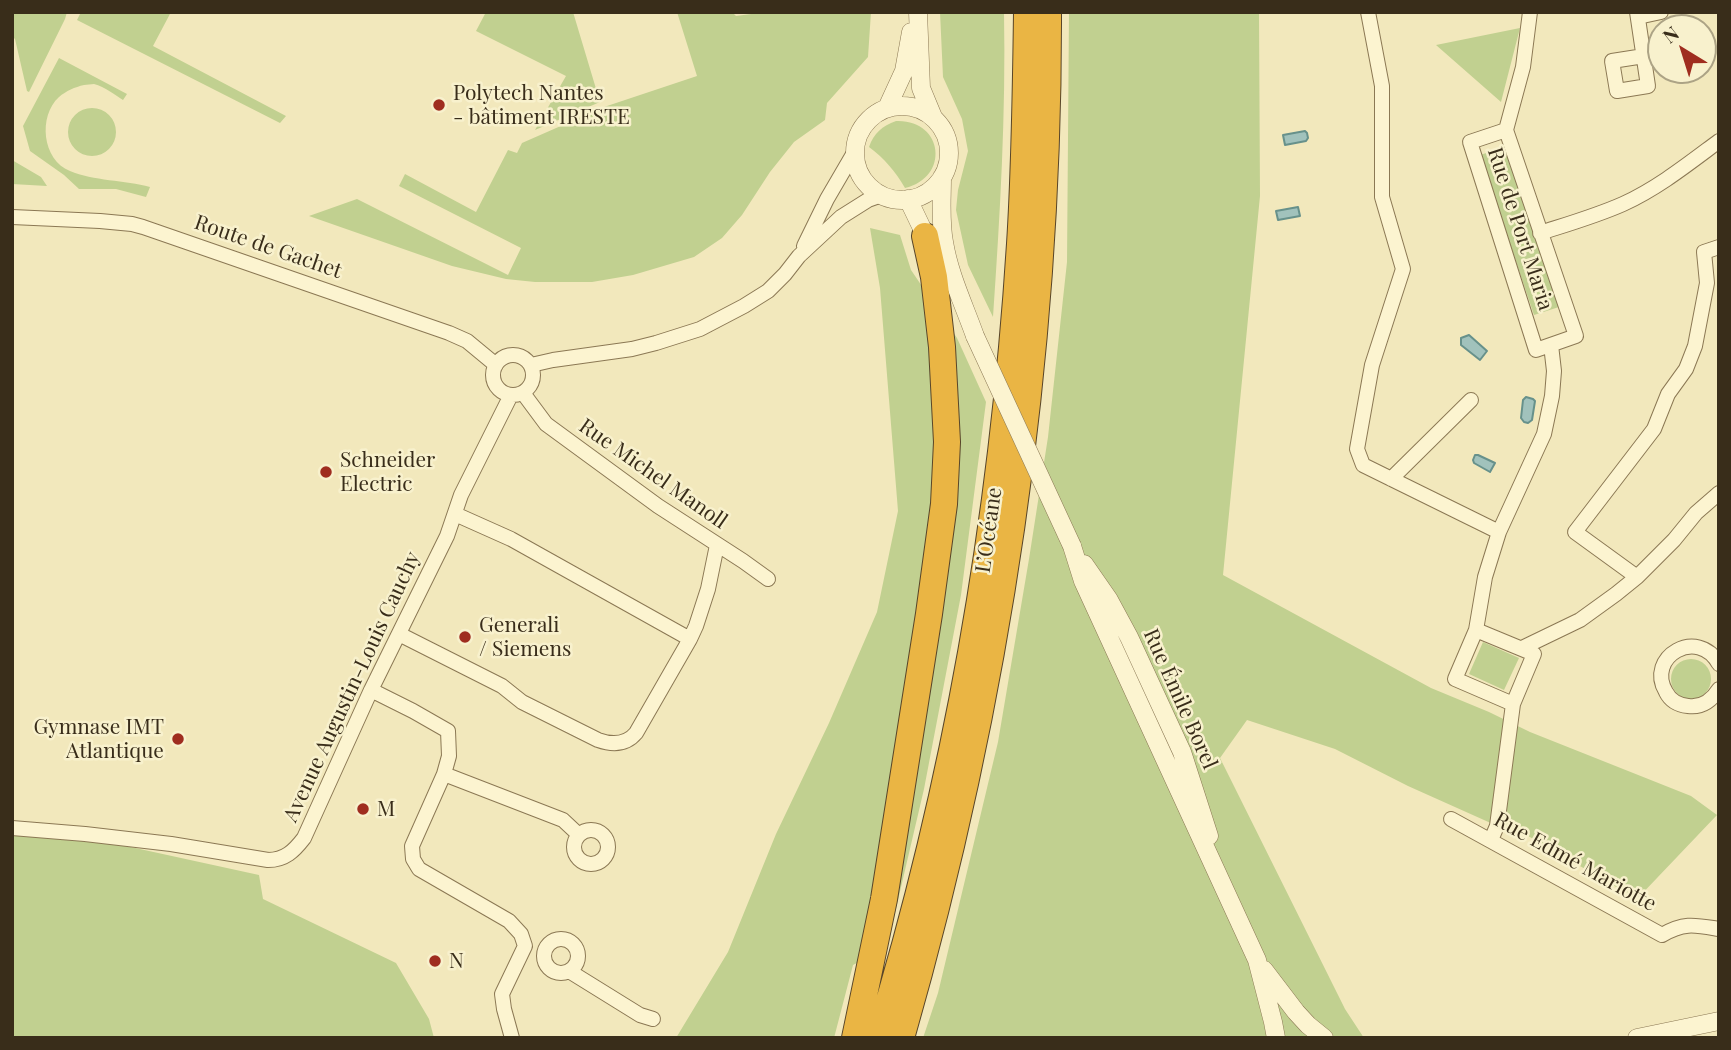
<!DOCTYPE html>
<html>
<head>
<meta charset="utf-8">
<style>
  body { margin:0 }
  #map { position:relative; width:1731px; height:1050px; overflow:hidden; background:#f2e8bc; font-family:"Playfair Display",serif }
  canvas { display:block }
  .frame { position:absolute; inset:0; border:14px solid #392d1a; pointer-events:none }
  .north { position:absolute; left:1647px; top:14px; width:70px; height:70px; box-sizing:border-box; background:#f8f1cd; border:2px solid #aca385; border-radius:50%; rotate:322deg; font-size:19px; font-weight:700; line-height:28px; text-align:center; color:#392d1a }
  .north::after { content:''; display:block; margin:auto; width:24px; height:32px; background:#9f2d1f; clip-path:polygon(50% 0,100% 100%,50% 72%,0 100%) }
</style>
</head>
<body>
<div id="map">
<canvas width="1731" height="1050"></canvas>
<div class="frame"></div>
<div class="north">N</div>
</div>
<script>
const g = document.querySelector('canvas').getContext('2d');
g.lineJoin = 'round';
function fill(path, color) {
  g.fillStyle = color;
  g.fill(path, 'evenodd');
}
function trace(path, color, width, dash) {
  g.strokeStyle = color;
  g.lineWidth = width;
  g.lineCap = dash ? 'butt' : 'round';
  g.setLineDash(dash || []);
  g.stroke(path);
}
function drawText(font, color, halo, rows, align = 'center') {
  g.font = font + ' "Playfair Display",serif';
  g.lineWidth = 5;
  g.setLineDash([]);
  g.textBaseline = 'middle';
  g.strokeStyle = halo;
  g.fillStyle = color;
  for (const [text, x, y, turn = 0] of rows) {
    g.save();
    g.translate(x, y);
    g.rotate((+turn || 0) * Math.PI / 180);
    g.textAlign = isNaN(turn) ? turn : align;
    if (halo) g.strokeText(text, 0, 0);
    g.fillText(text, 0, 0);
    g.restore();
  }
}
fill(new Path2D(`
  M 12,12 L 67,12 L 65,19 L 29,92 L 27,91 L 15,39 L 12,36 Z
  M 81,12 L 171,12 L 153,46 L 286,116 L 280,123 L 77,20 Z
  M 486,12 L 573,12 L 600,102 L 535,130 L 566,76 L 476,31 Z
  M 677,12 L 732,12 L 736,16 L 766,12 L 871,12 L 868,57 L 827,103 L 825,120 L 794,142 L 770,172 L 742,215 L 722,238 L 694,257 L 633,275 L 592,282 L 535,282 L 506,279 L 452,266 L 309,216 L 357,199 L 508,275 L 521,248 L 399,186 L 405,174 L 476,212 L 508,150 L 517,153 L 522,143 L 604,107 L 697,76 Z
  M 940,12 L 1004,12 C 1006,114 1000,216 993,317 L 968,265 L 956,210 L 958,190 L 968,151 L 962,119 L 943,77 Z
  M 1069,12 L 1259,12 L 1260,196 L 1223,575 L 1431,688 L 1489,712 L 1530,732 L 1691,796 L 1717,815 L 1637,899 L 1516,829 L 1513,833 L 1408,786 L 1335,749 L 1247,720 L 1220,758 L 1345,1009 L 1364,1038 L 923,1038 L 938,993 L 998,742 L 1029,559 L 1048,437 L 1067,262 Z
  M 1520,28 L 1501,102 L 1436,45 Z
  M 59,58 L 127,94 L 123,100 C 115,95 105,87 94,84 C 91,84 87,85 84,85 C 75,87 66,91 59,97 C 38,116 42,160 70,171 C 93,181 125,180 150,187 L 146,197 L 116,189 L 79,189 L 64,175 L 30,151 L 23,126 Z
  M68 132a24 24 0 1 1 48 0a24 24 0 1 1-48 0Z
  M 896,121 C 943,119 951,177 905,188 C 895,171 885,159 869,147 C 874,133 882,126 896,121 Z
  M 1505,147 L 1559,307 L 1534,315 L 1480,155 Z
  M 12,160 L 41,177 L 47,186 L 12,184 Z
  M 870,228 L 900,235 L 911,270 L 957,338 L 986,402 L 961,595 L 924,789 L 887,947 L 853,965 L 834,1038 L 676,1038 L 728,952 L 776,834 L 829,723 L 877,612 L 898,511 L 880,288 Z
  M 1483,642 L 1519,658 L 1504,690 L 1469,674 Z
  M1671 679a20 20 0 1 1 40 0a20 20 0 1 1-40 0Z
  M 12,833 L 126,846 L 259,875 L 263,899 L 396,963 L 429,1019 L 434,1038 L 12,1038 Z`), '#c1d090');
const water = new Path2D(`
  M 1305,131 L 1307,133 L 1308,138 L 1306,141 L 1285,145 L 1283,135 Z
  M 1298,207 L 1300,216 L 1278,220 L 1276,211 Z
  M 1469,335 L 1487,351 L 1480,360 L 1461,345 L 1461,338 Z
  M 1526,397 L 1533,399 L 1535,401 L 1532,420 L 1528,423 L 1524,422 L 1521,418 L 1523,400 Z
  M 1475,455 L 1478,455 L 1495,463 L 1490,472 L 1474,463 L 1473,460 Z`);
fill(water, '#a1c2bc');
trace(water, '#67918b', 2);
const minor = new Path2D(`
  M 1368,12 L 1382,86 L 1382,197 L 1403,269 L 1372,365 L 1357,449 L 1363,465 L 1499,532
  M 1637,12 L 1648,86 L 1617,91 L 1612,61 L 1644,56
  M 1638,17 L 1661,12
  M 1506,130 L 1576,336 L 1536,350 L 1470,142 Z
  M 1506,130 L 1523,67 L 1530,12
  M 12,217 L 100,221 L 132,224 L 143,227 L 449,333 L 467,341 L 496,365
  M 1540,233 C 1568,224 1596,216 1623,204 C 1658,188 1688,164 1719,141
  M 804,246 L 827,199 L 855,151
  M493 375a20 20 0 1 1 40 0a20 20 0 1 1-40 0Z
  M 531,365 L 553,360 L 632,349 L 656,343 L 700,329 L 744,306 L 768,291 L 785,274 L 799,256 L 841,217 L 868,200 L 882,195
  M 523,393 L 546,424 L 658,506 L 743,561 L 768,579
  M 1391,479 L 1471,400
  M 455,514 L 511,539 L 690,639
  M 1637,577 L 1575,532 L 1654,429 L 1668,394 L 1686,369 L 1695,346 L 1707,283 L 1704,252 L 1719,247
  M 1476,630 L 1534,654 L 1513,704 L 1455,679 L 1476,630 L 1485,577 L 1499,532 L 1544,434 L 1552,396 L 1554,371 L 1551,345
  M 399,634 L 502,686 L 522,702 L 598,740 C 612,745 626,745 636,733 L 690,639 L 696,626 L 708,589 L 717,545
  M 1522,648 L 1580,620 L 1616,594 L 1637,577 L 1674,540 L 1696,513 L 1719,493
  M 1719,664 C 1698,626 1645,657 1666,692 C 1670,700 1678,705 1688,706 C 1702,708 1712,700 1719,689
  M 371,690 L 413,711 L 448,731 L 449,756 L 444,774 L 412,846 L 413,859 L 419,869 L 509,921 L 521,934 L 525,946 L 502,994 L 504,1009 L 512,1038
  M 444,774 L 563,820 L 579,835
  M 1451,819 L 1662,935 C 1684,922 1695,925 1719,929
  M 12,828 L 85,834 L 171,844 L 268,860 C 285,860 294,851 304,838 L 371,690 L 447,536 L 461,495 L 511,395
  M574 847a17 17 0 1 1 34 0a17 17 0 1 1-34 0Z
  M 1491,840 L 1497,826 L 1513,704
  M544 956a17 17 0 1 1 34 0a17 17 0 1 1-34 0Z
  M 569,971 L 640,1015 L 653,1019`);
const tertiary = new Path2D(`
  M 918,12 L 921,88 L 933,117
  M855 153a47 47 0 1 1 94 0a47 47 0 1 1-94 0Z
  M 887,108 L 904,71 L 911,32
  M 942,177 C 942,199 940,221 944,242 C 949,274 964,305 975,336
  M 908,199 L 930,245
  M 1072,546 L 1083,581 L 1257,960 L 1273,1022 L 1276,1038
  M 1084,564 L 1109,600 L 1129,637 L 1182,752 L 1209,836
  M 1264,970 L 1296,1012 L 1308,1025 L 1324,1038
  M 1637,1038 L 1719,1021`);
const motorway = new Path2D(`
  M 855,1038 L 884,899 L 929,614 L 944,504 L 947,442 L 942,347 L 934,277 L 925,236
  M 878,1038 C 957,781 1003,512 1020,244 C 1025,167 1026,90 1027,12
  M 901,1038 C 997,703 1049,361 1048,12`);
trace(minor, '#8b7854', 16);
trace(tertiary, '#8b7854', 19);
trace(motorway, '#584529', 28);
trace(minor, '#fcf4d0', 14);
trace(tertiary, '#fcf4d0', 18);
trace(motorway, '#eab544', 26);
const tertiaryBridge = new Path2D(`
  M 975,336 L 1072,546`);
trace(tertiaryBridge, '#8b7854', 19, []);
trace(tertiaryBridge, '#fcf4d0', 18);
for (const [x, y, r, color] of [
  [439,105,7,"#9f2d1f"],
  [326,472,7,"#9f2d1f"],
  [465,637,7,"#9f2d1f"],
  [178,739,7,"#9f2d1f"],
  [363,809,7,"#9f2d1f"],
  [435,961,7,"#9f2d1f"]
]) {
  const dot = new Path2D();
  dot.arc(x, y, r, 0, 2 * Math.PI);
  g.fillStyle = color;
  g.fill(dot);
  trace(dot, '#f8f1cd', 2.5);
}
drawText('21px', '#392d1a', '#f8f1cd', [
  ["Polytech Nantes",453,93],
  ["- bâtiment IRESTE",453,117],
  ["Schneider",340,460],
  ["Electric",340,484],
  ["Generali",479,625],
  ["/ Siemens",479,649],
  ["Gymnase IMT",164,727,"right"],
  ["Atlantique",164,751,"right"],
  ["M",377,809],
  ["N",449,961]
], 'left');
drawText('21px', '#392d1a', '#f8f1cd', [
  ["Rue de Port Maria",1520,229,72],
  ["Route de Gachet",268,247,19],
  ["Rue Michel Manoll",653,474,35],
  ["L’Océane",989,530,-82],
  ["Avenue Augustin-Louis Cauchy",352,687,-65],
  ["Rue Émile Borel",1180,699,66],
  ["Rue Edmé Mariotte",1575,862,29]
]);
</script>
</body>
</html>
